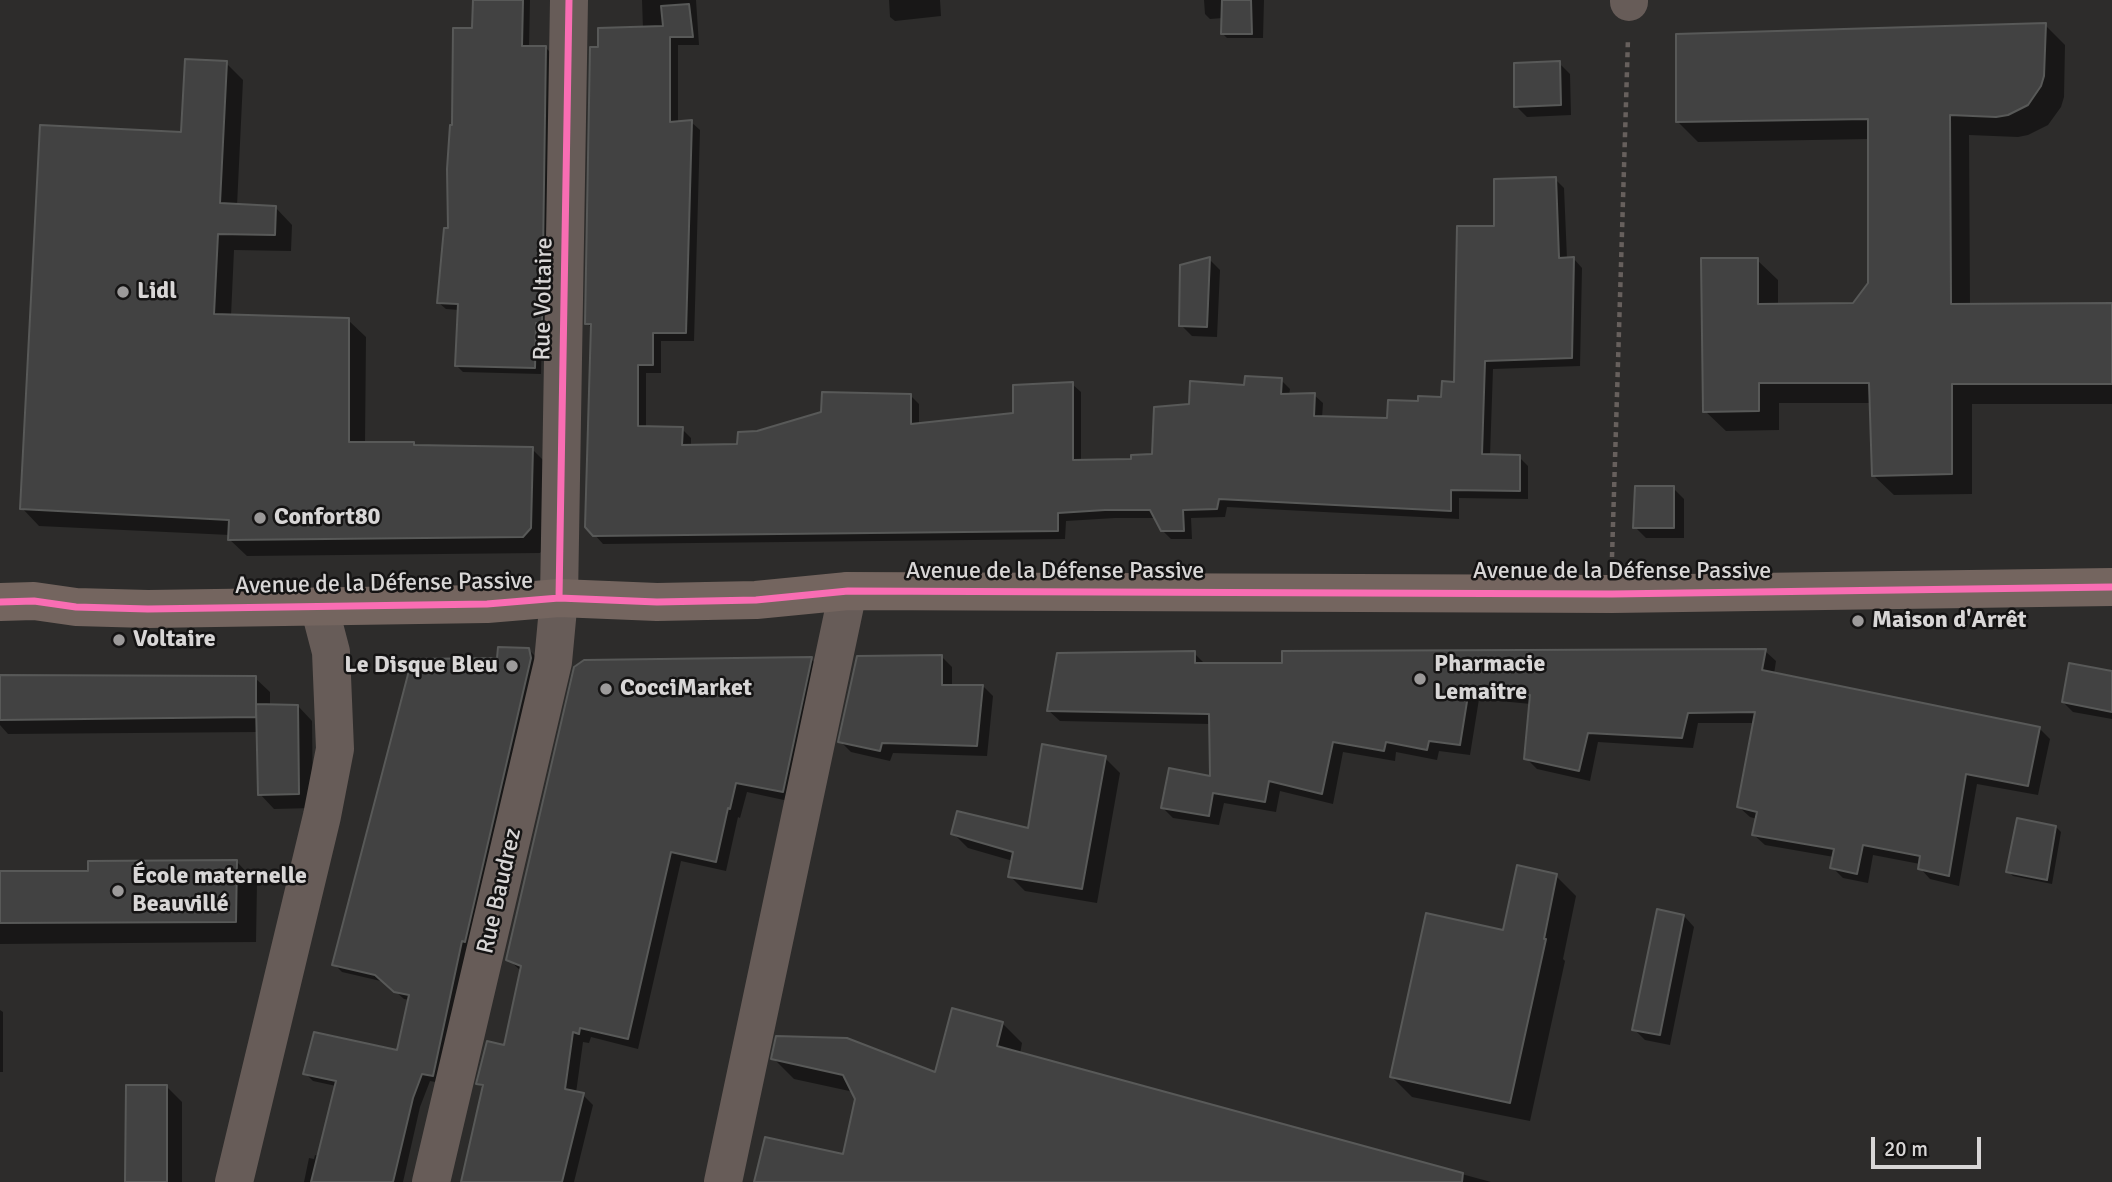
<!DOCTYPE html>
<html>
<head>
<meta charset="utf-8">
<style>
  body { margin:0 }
  #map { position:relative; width:2112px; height:1182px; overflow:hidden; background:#2d2c2b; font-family:Signika,sans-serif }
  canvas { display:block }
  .scale { position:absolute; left:1871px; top:1137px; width:110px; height:32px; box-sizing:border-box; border:4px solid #d8d6d6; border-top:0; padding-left:9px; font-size:21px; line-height:24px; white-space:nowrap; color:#d8d6d6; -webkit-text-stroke:5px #151414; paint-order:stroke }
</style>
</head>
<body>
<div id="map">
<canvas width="2112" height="1182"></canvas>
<div class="scale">20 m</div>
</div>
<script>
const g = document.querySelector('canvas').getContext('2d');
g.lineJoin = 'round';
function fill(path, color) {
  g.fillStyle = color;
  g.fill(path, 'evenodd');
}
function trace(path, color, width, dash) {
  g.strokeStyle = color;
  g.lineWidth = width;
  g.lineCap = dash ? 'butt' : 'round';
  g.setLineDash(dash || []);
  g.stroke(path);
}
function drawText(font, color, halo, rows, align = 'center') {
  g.font = font + ' Signika,sans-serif';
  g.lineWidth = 5;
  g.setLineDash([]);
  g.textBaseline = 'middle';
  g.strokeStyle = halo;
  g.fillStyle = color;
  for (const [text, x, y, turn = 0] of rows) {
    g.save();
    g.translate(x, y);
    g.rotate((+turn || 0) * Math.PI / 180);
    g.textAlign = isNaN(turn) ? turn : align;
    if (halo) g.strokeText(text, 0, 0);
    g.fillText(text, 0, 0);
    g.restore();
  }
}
fill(new Path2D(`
  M 474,0 L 530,0 L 529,47 L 546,48 L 552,54 L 548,329 L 542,329 L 541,374 L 463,372 L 457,366 L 459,310 L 446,309 L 439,303 L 450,230 L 454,127 L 473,29 Z
  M 642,0 L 696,0 L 699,45 L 678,45 L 678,123 L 691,122 L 700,130 L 694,341 L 661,341 L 661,373 L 646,373 L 646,428 L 682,429 L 691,438 L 691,446 L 739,446 L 758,433 L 910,395 L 919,404 L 919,425 L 1015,415 L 1072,384 L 1081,392 L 1081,462 L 1133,461 L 1154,456 L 1190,406 L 1246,387 L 1281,380 L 1290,389 L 1289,396 L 1314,395 L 1323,403 L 1322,418 L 1389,419 L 1420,403 L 1443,399 L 1456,384 L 1496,228 L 1555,179 L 1564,188 L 1567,259 L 1574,259 L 1582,268 L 1580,366 L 1493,369 L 1490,456 L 1519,457 L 1528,466 L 1528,499 L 1459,498 L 1459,519 L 1227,507 L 1225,517 L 1191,518 L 1192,539 L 1171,539 L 1162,530 L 1156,518 L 1115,518 L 1066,521 L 1065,539 L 603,544 L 594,534 L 592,328 L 587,323 L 599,48 L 643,29 Z
  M 889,0 L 940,0 L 941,16 L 895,21 L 890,17 Z
  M 1204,0 L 1264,0 L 1263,38 L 1227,38 L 1222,33 L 1223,18 L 1210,19 L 1205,14 Z
  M 2045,25 L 2065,45 L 2064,97 L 2061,107 L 2048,125 L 2028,135 L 2018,137 L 1969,135 L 1970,306 L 2112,305 L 2112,404 L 1972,404 L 1972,494 L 1894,495 L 1873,475 L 1872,403 L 1779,403 L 1779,430 L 1726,431 L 1705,411 L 1757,260 L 1778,280 L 1778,305 L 1854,305 L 1870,284 L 1869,139 L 1698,142 L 1678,122 Z
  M 226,63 L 243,80 L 237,206 L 275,207 L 292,225 L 291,251 L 234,250 L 231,316 L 348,320 L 366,337 L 365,444 L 413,444 L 416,447 L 532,449 L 549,466 L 547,545 L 540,553 L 247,556 L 229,539 L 230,535 L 39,526 L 22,508 L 183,134 Z
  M 1559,63 L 1570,74 L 1571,115 L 1527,117 L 1516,106 Z
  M 1209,259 L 1220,270 L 1217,337 L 1192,336 L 1181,325 Z
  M 1673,488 L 1684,499 L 1684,538 L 1646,538 L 1635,527 Z
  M 529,650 L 537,658 L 441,1083 L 430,1081 L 420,1107 L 403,1182 L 304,1182 L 309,1158 L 314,1159 L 315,1155 L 319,1156 L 336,1086 L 313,1081 L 305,1073 L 398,1052 L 410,1000 L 404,999 L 385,982 L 342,972 L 334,964 L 498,660 Z
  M 1765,651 L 1776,661 L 1774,674 L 2039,728 L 2050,739 L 2038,795 L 1977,784 L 1959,886 L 1930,879 L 1920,868 L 1920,864 L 1873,855 L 1868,883 L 1843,878 L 1832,867 L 1834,857 L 1765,845 L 1754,835 L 1757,819 L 1750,817 L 1739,807 L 1754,723 L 1698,723 L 1693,748 L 1598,742 L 1590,781 L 1537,769 L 1526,758 L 1531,704 L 1479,699 L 1470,755 L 1439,751 L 1437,760 L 1396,752 L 1395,761 L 1343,752 L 1333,804 L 1280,791 L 1276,812 L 1224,803 L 1219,825 L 1173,818 L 1162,807 L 1212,778 L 1211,724 L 1060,721 L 1049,711 L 1194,653 L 1206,665 L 1284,665 Z
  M 941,656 L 952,667 L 952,686 L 983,686 L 993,696 L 987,756 L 893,753 L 890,761 L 851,752 L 840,741 Z
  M 811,659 L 821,669 L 793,802 L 747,792 L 740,818 L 738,817 L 726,871 L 681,861 L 638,1049 L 591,1037 L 589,1043 L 583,1042 L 576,1093 L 583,1095 L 593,1105 L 574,1182 L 463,1182 L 484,1089 L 478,1083 L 505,1047 L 521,971 L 508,959 Z
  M 2112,673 L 2112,719 L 2073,712 L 2063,702 Z
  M 0,677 L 255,678 L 270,692 L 270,706 L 298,706 L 312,721 L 313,808 L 274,809 L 260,794 L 259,732 L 8,734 L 0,725 Z
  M 1105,758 L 1120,773 L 1097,903 L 1025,891 L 1010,876 L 1013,861 L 968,848 L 953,833 L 1030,830 Z
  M 2056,827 L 2061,832 L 2052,884 L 2013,876 L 2008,871 Z
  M 237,862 L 257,883 L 256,942 L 0,944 L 0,873 L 90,873 Z
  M 1556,876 L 1576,896 L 1563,959 L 1565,961 L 1530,1121 L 1412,1097 L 1392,1077 L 1504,932 Z
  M 1684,916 L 1694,927 L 1670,1045 L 1645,1040 L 1634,1029 Z
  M 0,1010 L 3,1012 L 3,1072 L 0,1072 Z
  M 1002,1023 L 1022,1043 L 1020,1054 L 1491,1182 L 756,1182 L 844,1156 L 857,1098 L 854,1092 L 794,1079 L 773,1058 L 936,1074 Z
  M 166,1086 L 182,1102 L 182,1182 L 127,1182 Z`), '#0007');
const building = new Path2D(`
  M 473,0 L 523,0 L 522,46 L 546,46 L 542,323 L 536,323 L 535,368 L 455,366 L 458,304 L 437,303 L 444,228 L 448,228 L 447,169 L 450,125 L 452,125 L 453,28 L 472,28 Z
  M 1222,0 L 1251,0 L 1252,34 L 1221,34 Z
  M 689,4 L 693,37 L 670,37 L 670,122 L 692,120 L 686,333 L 653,333 L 653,365 L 638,365 L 638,426 L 683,427 L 682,445 L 737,444 L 738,432 L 757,431 L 821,412 L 822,392 L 911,394 L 911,424 L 1013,413 L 1013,385 L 1073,382 L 1073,460 L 1131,459 L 1131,455 L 1152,454 L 1154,407 L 1189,404 L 1190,381 L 1244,385 L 1245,376 L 1282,378 L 1281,394 L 1315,393 L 1314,416 L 1387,418 L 1388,400 L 1418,401 L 1418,396 L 1441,397 L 1442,381 L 1454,382 L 1457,226 L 1494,226 L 1494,179 L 1556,177 L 1559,258 L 1574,257 L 1572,358 L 1485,361 L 1482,454 L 1520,455 L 1520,491 L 1451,490 L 1451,511 L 1219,499 L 1217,509 L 1183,510 L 1184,531 L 1161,531 L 1150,510 L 1105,510 L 1058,513 L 1058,531 L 593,536 L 585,527 L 591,324 L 585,324 L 590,47 L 598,47 L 598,28 L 663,26 L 661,6 Z
  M 2046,23 L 2044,76 L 2041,86 L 2028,105 L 2008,115 L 1996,117 L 1950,115 L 1951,304 L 2112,303 L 2112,384 L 1952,384 L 1952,474 L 1872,476 L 1869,383 L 1759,383 L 1759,411 L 1703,412 L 1701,258 L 1758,258 L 1758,304 L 1853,303 L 1868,283 L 1868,119 L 1676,122 L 1676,34 Z
  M 185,59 L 227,61 L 220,203 L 276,206 L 275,235 L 218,234 L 214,314 L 349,318 L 349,442 L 414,442 L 414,445 L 533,447 L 531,528 L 523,537 L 228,540 L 229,520 L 20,509 L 40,125 L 181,132 Z
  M 1560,61 L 1561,105 L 1514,107 L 1514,63 Z
  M 1210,257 L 1207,327 L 1179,326 L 1180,265 Z
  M 1635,486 L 1674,486 L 1674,528 L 1633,528 Z
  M 498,647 L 529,648 L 531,658 L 465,942 L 462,941 L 433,1076 L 422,1074 L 413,1098 L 393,1182 L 311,1182 L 336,1081 L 303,1074 L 314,1032 L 397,1050 L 409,995 L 394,992 L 375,975 L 332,965 L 412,659 L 497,658 Z
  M 1766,649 L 1762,670 L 2040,727 L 2028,786 L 1966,774 L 1949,876 L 1918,869 L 1920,856 L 1863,845 L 1857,874 L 1830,868 L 1834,849 L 1752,835 L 1757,812 L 1737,807 L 1755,712 L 1688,713 L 1682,738 L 1588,733 L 1579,771 L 1524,759 L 1530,695 L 1469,689 L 1460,745 L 1429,741 L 1427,750 L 1386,742 L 1384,751 L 1333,742 L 1322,794 L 1269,781 L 1265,802 L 1213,793 L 1209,816 L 1161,808 L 1169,768 L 1210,776 L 1209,714 L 1047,711 L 1057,653 L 1195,651 L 1195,663 L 1282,663 L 1282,651 Z
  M 942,655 L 942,685 L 983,685 L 977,746 L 882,743 L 880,751 L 838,742 L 857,656 Z
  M 812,657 L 783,792 L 736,783 L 730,809 L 728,808 L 716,862 L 671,852 L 628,1039 L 580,1028 L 579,1034 L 573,1032 L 565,1089 L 584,1093 L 562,1182 L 461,1182 L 483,1085 L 476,1084 L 487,1041 L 504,1045 L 521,966 L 506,960 L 574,667 L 584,660 Z
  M 2069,663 L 2112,671 L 2112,712 L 2062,702 Z
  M 0,675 L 256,676 L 256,717 L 0,720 Z
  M 256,704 L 298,705 L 299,794 L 258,795 Z
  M 1042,744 L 1106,756 L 1082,889 L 1008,877 L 1013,852 L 951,834 L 957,811 L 1028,828 Z
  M 2017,818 L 2056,826 L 2047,880 L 2006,872 Z
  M 237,860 L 236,922 L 0,923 L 0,871 L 88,871 L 88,861 Z
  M 1517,865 L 1557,874 L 1544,939 L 1546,939 L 1510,1103 L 1390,1077 L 1426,913 L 1503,930 Z
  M 1657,909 L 1684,915 L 1660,1035 L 1632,1030 Z
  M 952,1008 L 1003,1022 L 997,1046 L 1463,1173 L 1462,1182 L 754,1182 L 765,1137 L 843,1154 L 855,1099 L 843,1075 L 771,1059 L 776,1036 L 847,1038 L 935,1072 Z
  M 126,1085 L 167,1085 L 167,1182 L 125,1182 Z`);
fill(building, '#424242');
trace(building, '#585958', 2);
trace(new Path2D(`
  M 1612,557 L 1628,38`), '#67605d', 4.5, [5, 5]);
trace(new Path2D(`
  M 1629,2 L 1629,0
  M 234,1182 L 322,816 L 335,749 L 331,652 L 319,606
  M 431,1182 L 553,662 L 559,598 L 569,0
  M 723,1182 L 848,591`), '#675c58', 38);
trace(new Path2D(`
  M 0,602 L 34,601 L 76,607 L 148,609 L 487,604 L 559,598 L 657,602 L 756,600 L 848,591 L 1612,594 L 2112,587`), '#74655f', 38);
trace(new Path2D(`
  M 559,598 L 569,0
  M 0,602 L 34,601 L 76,607 L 148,609 L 487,604 L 559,598 L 657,602 L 756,600 L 848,591 L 1612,594 L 2112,587`), '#f96db3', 7);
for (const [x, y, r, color] of [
  [123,292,7,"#9c9a9a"],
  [260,518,7,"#9c9a9a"],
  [1858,621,7,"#9c9a9a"],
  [119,640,7,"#9c9a9a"],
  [512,666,7,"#9c9a9a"],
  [1420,679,7,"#9c9a9a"],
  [606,689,7,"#9c9a9a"],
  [118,891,7,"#9c9a9a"]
]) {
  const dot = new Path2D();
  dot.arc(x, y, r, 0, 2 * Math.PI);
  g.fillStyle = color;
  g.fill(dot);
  trace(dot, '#151414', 2.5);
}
drawText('bold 24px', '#d8d6d6', '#151414', [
  ["Lidl",137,292],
  ["Confort80",274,518],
  ["Maison d'Arrêt",1872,621],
  ["Voltaire",133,640],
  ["Pharmacie",1434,665],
  ["Lemaitre",1434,693],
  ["Le Disque Bleu",498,666,"right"],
  ["CocciMarket",620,689],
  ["École maternelle",132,877],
  ["Beauvillé",132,905]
], 'left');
drawText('24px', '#d8d6d6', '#151414', [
  ["Rue Voltaire",544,299,-89],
  ["Avenue de la Défense Passive",1055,572],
  ["Avenue de la Défense Passive",1622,572],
  ["Avenue de la Défense Passive",384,584,-1],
  ["Rue Baudrez",500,891,-77]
]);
</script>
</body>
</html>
